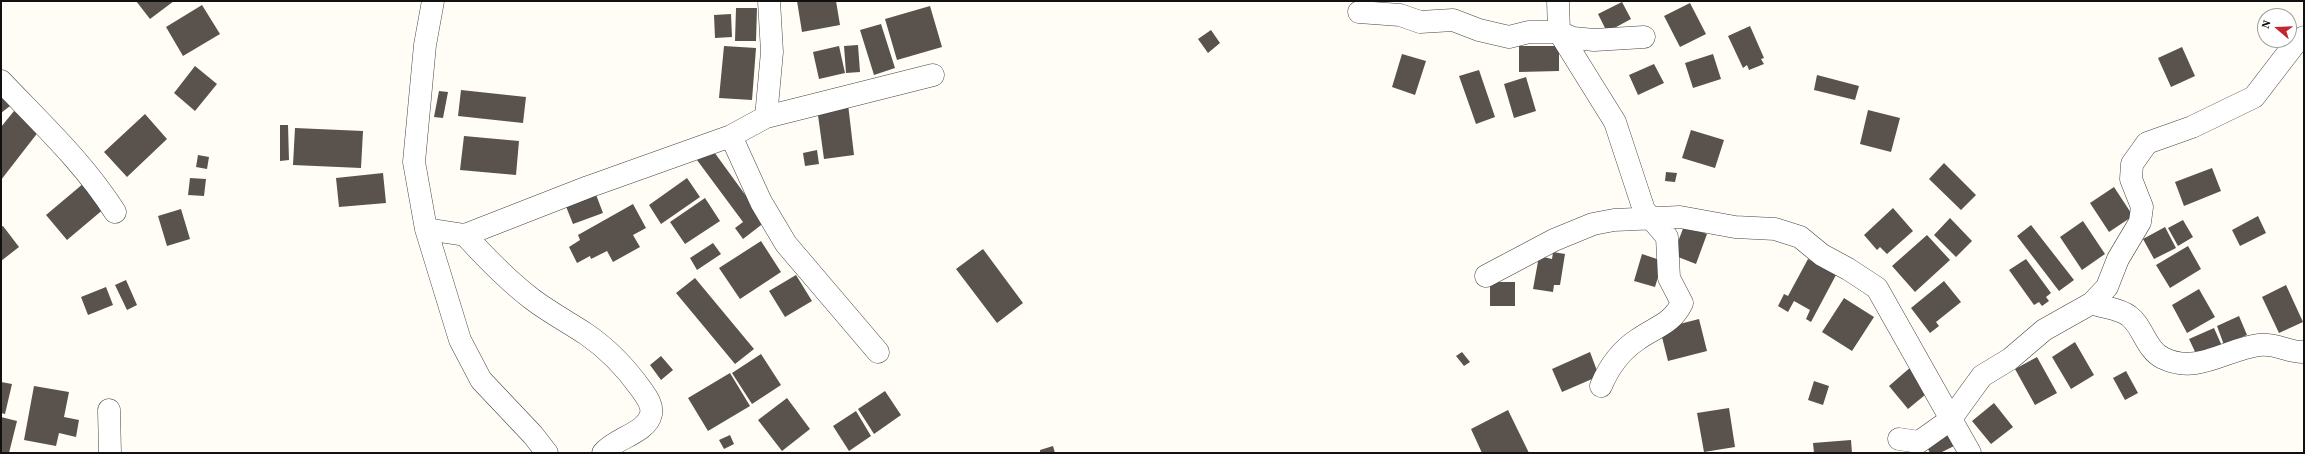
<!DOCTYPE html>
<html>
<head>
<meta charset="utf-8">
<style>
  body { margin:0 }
  #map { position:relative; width:2305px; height:454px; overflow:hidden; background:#fffdf5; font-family:"Source Serif 4",serif }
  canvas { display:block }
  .frame { position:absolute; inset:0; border:2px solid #111; pointer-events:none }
  .north { position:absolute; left:2257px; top:8px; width:40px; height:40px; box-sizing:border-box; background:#fff; border:1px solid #a0a0a0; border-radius:50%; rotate:289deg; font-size:11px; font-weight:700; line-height:16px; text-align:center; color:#111 }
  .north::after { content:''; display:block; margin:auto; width:14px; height:18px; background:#c4262e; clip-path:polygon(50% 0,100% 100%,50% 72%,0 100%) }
</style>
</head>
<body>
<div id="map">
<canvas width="2305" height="454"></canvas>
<div class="frame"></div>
<div class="north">N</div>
</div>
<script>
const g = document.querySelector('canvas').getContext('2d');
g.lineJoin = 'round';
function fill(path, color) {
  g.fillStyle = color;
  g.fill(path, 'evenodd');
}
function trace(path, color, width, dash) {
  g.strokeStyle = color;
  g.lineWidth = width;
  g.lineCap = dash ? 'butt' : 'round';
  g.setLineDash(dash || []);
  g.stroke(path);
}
fill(new Path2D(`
  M 136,1 L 174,1 L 150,19 Z
  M 797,1 L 836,1 L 840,25 L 802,32 Z
  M 1622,2 L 1631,19 L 1607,32 L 1598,14 Z
  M 1690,3 L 1706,34 L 1680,47 L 1664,16 Z
  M 202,5 L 220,34 L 183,56 L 166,27 Z
  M 930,6 L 942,47 L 897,60 L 885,19 Z
  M 736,8 L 757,8 L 756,41 L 735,41 Z
  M 731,14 L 732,37 L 715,38 L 714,15 Z
  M 881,24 L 895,68 L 874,75 L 860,30 Z
  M 1750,26 L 1764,58 L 1761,59 L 1764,64 L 1749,70 L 1747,65 L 1743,68 L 1728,36 Z
  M 1211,30 L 1220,43 L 1208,53 L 1198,39 Z
  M 858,45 L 860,72 L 846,73 L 844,46 Z
  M 724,46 L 756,48 L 752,100 L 719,98 Z
  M 839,46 L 845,73 L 819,79 L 813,52 Z
  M 1519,46 L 1559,46 L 1559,71 L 1519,72 Z
  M 2182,47 L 2195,76 L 2171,87 L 2158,58 Z
  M 1402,54 L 1426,61 L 1415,95 L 1392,87 Z
  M 1713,54 L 1721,79 L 1693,88 L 1685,63 Z
  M 1654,64 L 1664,83 L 1638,95 L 1629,75 Z
  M 195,66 L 217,84 L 195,111 L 174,93 Z
  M 1479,70 L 1495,117 L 1476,124 L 1459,76 Z
  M 1817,75 L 1859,86 L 1855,100 L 1814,90 Z
  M 1526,77 L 1536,111 L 1514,118 L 1504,84 Z
  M 461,90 L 526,97 L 523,123 L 458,116 Z
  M 439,91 L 448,92 L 443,118 L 434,117 Z
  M 1,96 L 10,106 L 1,113 Z
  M 848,104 L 854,155 L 824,159 L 817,108 Z
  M 1868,110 L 1900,118 L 1891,152 L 1860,144 Z
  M 14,111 L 39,131 L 1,180 L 1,127 Z
  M 145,114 L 167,139 L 127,177 L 104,152 Z
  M 280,125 L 288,125 L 289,160 L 280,161 Z
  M 295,128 L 363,131 L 361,168 L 293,165 Z
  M 1691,130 L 1724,140 L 1715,168 L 1682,158 Z
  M 464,136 L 519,141 L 516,175 L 460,170 Z
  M 709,145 L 765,222 L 743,239 L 735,228 L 743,222 L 694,156 Z
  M 817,150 L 819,164 L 805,166 L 803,153 Z
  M 198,155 L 209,157 L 207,169 L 196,167 Z
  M 1944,163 L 1976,195 L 1961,210 L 1929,179 Z
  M 2212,168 L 2221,191 L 2184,206 L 2175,182 Z
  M 1666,172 L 1677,173 L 1675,182 L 1665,181 Z
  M 383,173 L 386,203 L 339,207 L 336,178 Z
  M 190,178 L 206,179 L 204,196 L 188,195 Z
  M 687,178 L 700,197 L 661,224 L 649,205 Z
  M 84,183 L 105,208 L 67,240 L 46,215 Z
  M 2114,187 L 2133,216 L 2109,232 L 2090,203 Z
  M 595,192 L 603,213 L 573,224 L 565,204 Z
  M 705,198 L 720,221 L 685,244 L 670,222 Z
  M 633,204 L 646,228 L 633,235 L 640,247 L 613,262 L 607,251 L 591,259 L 590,256 L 577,263 L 569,247 L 580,240 L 578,235 Z
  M 1893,208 L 1913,231 L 1887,254 L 1880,247 L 1877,250 L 1864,235 Z
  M 181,209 L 190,239 L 167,246 L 158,216 Z
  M 2258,216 L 2266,233 L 2240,246 L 2232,230 Z
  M 1950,218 L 1972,241 L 1956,257 L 1934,235 Z
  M 2183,220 L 2193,237 L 2178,246 L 2168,228 Z
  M 2083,221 L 2105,254 L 2082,270 L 2060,237 Z
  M 2031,225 L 2074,280 L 2059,291 L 2017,236 Z
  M 3,226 L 19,247 L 1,261 L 1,227 Z
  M 1684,226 L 1707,234 L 1696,264 L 1673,255 Z
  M 2165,227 L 2176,248 L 2154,259 L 2143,239 Z
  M 1927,235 L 1950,260 L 1915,292 L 1892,266 Z
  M 761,241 L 781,272 L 740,299 L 719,268 Z
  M 713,243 L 721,254 L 697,270 L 690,258 Z
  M 2188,246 L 2201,269 L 2170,288 L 2156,265 Z
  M 983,249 L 1023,303 L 997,323 L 956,269 Z
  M 1553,252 L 1565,254 L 1560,285 L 1554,285 L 1553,292 L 1533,289 L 1539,256 L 1552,259 Z
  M 1642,254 L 1663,261 L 1655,287 L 1634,281 Z
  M 1808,259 L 1836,275 L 1811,322 L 1806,319 L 1810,310 L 1794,301 L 1788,312 L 1778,306 L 1784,294 L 1788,296 Z
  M 2026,259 L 2051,293 L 2046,297 L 2049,301 L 2042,306 L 2039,302 L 2034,305 L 2009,270 Z
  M 796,275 L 812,301 L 785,317 L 769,291 Z
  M 695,278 L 754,349 L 735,364 L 676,293 Z
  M 126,280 L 137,305 L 127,310 L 115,285 Z
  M 1944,281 L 1961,302 L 1936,322 L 1939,326 L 1930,333 L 1911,308 Z
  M 1490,282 L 1515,282 L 1515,306 L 1490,306 Z
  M 2286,285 L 2303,322 L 2279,333 L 2262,297 Z
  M 106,287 L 113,305 L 88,315 L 81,297 Z
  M 2199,289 L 2215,317 L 2187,333 L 2172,305 Z
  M 1844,298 L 1874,317 L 1852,351 L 1822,332 Z
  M 2239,316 L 2247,335 L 2224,345 L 2217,326 Z
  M 1699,319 L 1707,351 L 1668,361 L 1660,329 Z
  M 2214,328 L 2222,346 L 2198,358 L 2189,339 Z
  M 2075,342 L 2094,375 L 2071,389 L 2052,357 Z
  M 1462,352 L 1470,362 L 1464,366 L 1456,356 Z
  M 1590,352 L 1599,376 L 1562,392 L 1552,369 Z
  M 761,354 L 781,385 L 752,404 L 732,373 Z
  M 661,356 L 673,370 L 661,380 L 650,365 Z
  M 2037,357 L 2057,393 L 2035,405 L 2015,369 Z
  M 1912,366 L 1931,390 L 1908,409 L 1889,386 Z
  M 2126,371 L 2138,393 L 2125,400 L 2113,378 Z
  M 730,373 L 750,406 L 708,431 L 688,398 Z
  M 1814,381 L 1829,386 L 1823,405 L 1808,400 Z
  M 1,382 L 12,384 L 5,414 L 1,413 Z
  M 34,386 L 69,392 L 64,417 L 79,420 L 76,437 L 59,433 L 56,446 L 24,440 Z
  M 885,391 L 901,415 L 874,434 L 858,409 Z
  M 787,398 L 810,429 L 782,451 L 758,420 Z
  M 1994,403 L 2013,427 L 1991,444 L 1972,421 Z
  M 1729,408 L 1735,447 L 1704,452 L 1697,413 Z
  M 1508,410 L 1529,453 L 1482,453 L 1471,429 Z
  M 856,411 L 871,436 L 849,451 L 833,426 Z
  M 1,417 L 17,421 L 9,453 L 1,453 Z
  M 1948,434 L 1954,446 L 1940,453 L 1930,453 L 1926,445 Z
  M 730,435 L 734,444 L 724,449 L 719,440 Z
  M 1851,440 L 1852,453 L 1814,453 L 1813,443 Z
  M 1053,446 L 1055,453 L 1040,453 L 1040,450 Z`), '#5a524d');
const minor = new Path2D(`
  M 433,1 L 425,45 L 414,162 L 426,229 L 460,340 L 481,380 L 533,435 L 547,453
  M 1558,1 L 1559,32 L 1615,122 L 1644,210 L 1667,237 L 1669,278 L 1682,303 C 1672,324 1655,327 1637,340 C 1619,352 1609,367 1601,386
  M 1359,12 L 1400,15 L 1420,22 L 1453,20 L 1479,30 L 1509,37 L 1529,32 L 1559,32 L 1573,38 L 1594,40 L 1644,37
  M 1,81 C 41,123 83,162 115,212
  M 766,117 L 772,52 L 769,1
  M 731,136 L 761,202 L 786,244 L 878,352
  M 426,229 L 465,235 L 588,187 L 731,136 L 766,117 L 933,75
  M 465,235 C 486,258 507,280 532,299 C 549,312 568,322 586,334 C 608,349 626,368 641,389 C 646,396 653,405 651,414 C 647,433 615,438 603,453
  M 1486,276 L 1554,240 L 1593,224 L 1614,220 L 1680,217 L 1735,227 L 1775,229 L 1800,237 L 1822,255 L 1848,269 L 1877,288 L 1970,453
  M 2092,303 C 2103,308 2119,308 2129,316 C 2143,326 2146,350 2163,358 C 2197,375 2226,349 2259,345 C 2277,343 2290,353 2304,352
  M 109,410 L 110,453
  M 1899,439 L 1919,442 L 1950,420 L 1982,376 L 2010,359 L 2044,330 L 2092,303 L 2107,287 L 2118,259 L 2140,222 L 2142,207 L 2131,179 L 2132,164 L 2147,143 L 2192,127 L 2254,97 L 2294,45 L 2304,37`);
trace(minor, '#444', 23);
trace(minor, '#fff', 22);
</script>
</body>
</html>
